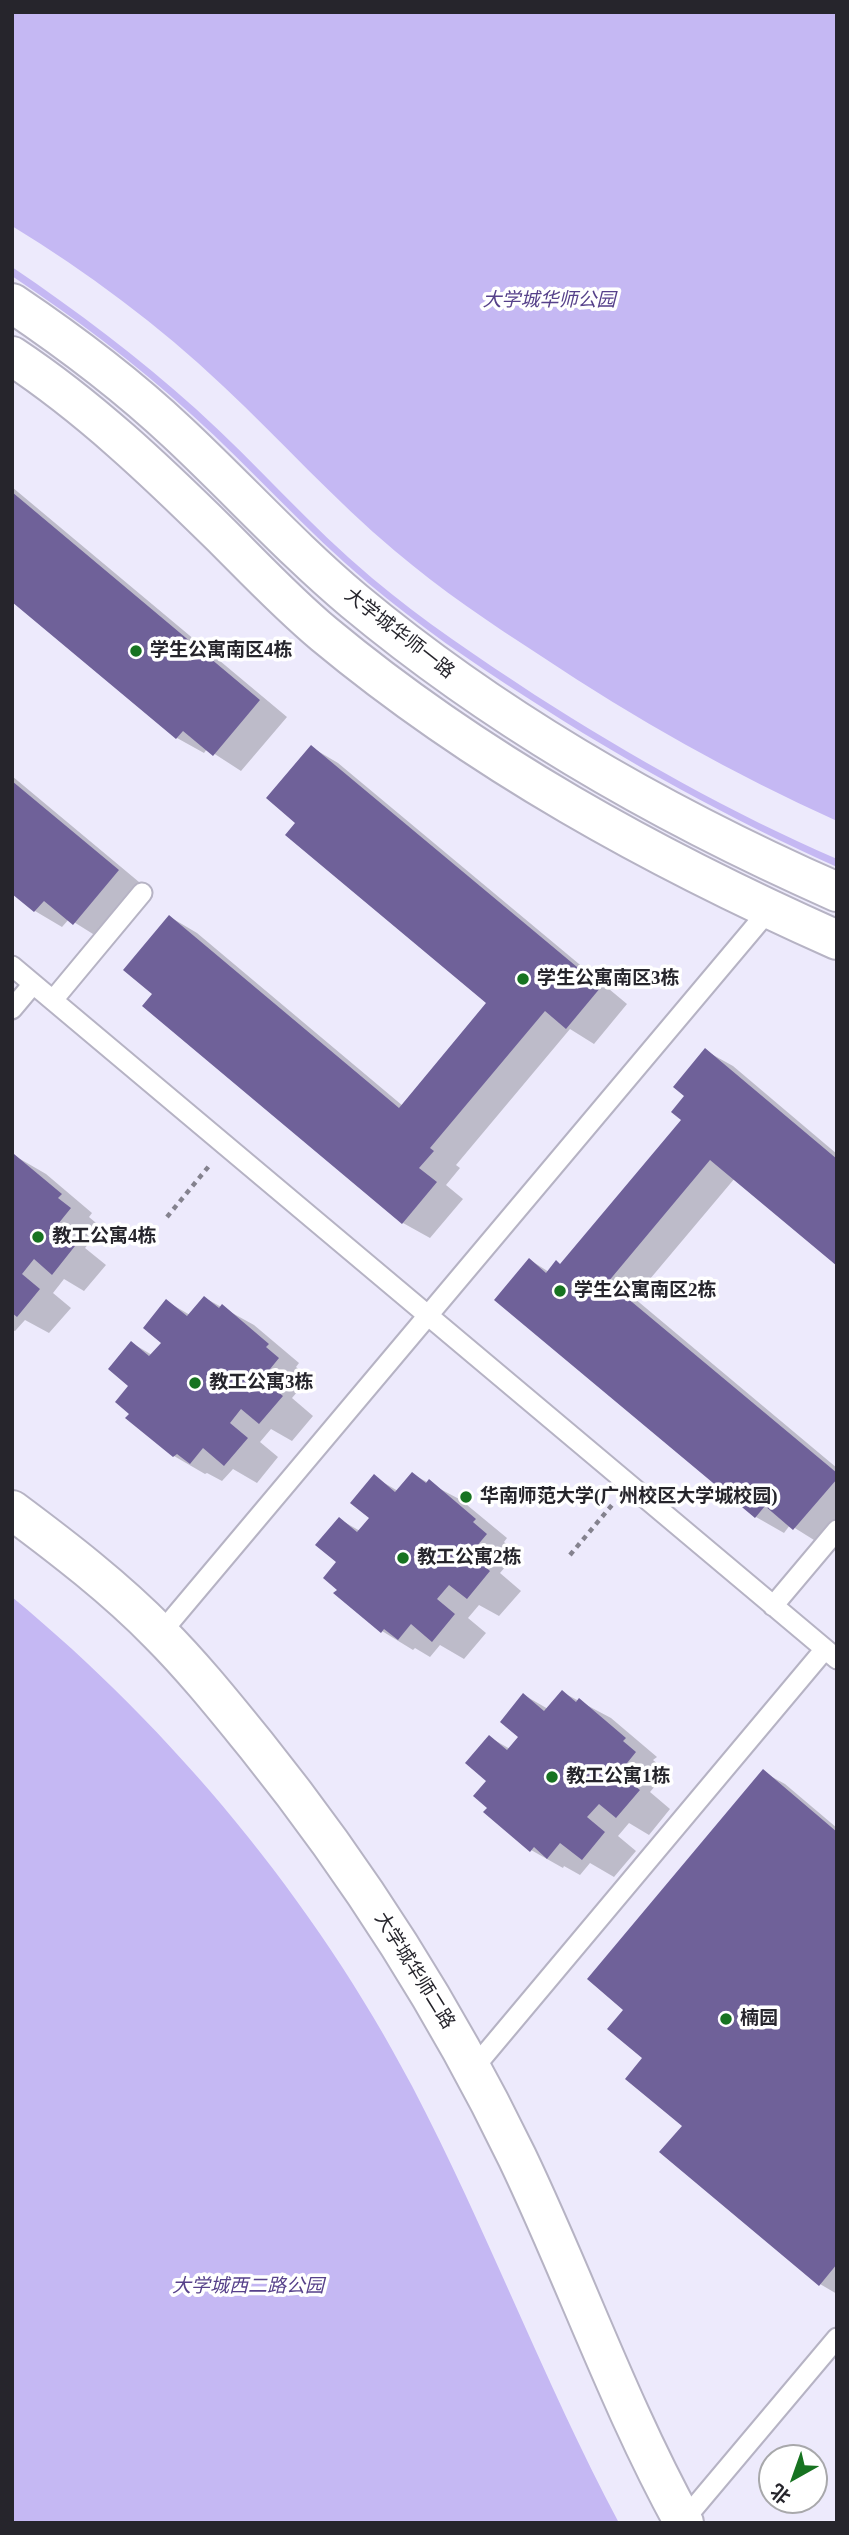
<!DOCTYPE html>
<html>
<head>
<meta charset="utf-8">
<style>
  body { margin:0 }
  #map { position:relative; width:849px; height:2535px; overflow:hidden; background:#edeafc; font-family:"Times New Roman","Noto Sans SC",serif }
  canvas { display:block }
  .frame { position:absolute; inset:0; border:14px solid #26252c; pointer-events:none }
  .north { position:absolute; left:758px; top:2444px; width:70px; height:70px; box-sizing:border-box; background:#fff; border:2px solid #a8a8ab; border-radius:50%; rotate:220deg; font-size:19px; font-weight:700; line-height:28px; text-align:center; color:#26252c }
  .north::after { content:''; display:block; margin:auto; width:24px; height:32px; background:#177321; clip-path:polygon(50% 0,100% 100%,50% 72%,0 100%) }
</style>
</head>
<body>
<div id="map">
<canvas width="849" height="2535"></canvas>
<div class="frame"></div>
<div class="north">北</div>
</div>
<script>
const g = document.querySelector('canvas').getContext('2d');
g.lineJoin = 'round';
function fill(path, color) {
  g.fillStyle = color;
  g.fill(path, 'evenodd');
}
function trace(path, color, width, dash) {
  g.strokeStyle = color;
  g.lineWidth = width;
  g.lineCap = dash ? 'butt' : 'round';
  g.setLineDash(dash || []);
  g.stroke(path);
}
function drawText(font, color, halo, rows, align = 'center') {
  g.font = font + ' "Times New Roman","Noto Sans SC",serif';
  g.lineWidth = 7;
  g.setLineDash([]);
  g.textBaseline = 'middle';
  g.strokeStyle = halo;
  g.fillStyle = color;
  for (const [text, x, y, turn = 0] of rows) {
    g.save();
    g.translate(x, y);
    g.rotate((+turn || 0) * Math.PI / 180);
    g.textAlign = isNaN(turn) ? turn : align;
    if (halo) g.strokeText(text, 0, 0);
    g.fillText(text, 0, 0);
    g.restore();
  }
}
fill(new Path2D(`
  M 12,12 L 837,12 L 837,821 C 733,774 635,719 541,656 C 490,623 441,590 395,551 C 334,500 281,440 223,386 C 159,325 87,272 12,226 Z
  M 12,267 C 77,311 138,357 196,409 C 257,464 310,526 372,578 C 423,621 479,658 535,695 C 632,757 731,813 837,859 L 837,867 C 728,818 626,762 526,697 C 471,662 418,625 368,583 C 306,531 252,469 192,415 C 135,363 75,318 12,276 Z
  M 12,1597 C 173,1730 315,1901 412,2086 C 487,2229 543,2380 619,2523 L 12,2523 Z`), '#c5b8f3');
fill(new Path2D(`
  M 12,487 L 287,717 L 241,771 L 207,749 L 204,753 L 177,738 L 12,600 Z
  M 311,747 L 338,763 L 627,1004 L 594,1044 L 570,1029 L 456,1165 L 460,1168 L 446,1185 L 463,1199 L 430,1238 L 403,1223 L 155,994 L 170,917 L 197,933 L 403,1106 L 489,1003 L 298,822 Z
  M 12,776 L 145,887 L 101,939 L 69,919 L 62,927 L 35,911 L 12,892 Z
  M 706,1051 L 733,1066 L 837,1154 L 837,1264 L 735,1178 L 634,1298 L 837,1468 L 837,1527 L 822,1545 L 790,1525 L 784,1533 L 756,1517 L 497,1300 L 530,1260 L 549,1272 L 561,1265 L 683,1120 L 687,1096 Z
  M 15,1156 L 46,1174 L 92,1213 L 89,1217 L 102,1228 L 85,1248 L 106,1265 L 84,1291 L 64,1279 L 53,1293 L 71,1308 L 49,1333 L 25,1320 L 15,1331 L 12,1330 L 12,1157 Z
  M 205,1298 L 254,1325 L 299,1363 L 296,1367 L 309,1378 L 292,1398 L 313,1416 L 292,1441 L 271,1429 L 260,1442 L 278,1457 L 257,1483 L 233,1469 L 222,1481 L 207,1473 L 205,1474 L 174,1456 L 132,1413 L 132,1343 L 152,1355 L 163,1342 L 166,1301 L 190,1315 Z
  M 412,1474 L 461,1500 L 507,1538 L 504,1542 L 517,1553 L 500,1573 L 521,1591 L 499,1616 L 479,1605 L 468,1618 L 486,1633 L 464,1659 L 440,1645 L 430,1657 L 415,1648 L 413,1650 L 382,1631 L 339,1589 L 339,1519 L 360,1531 L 371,1518 L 374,1477 L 398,1491 Z
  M 562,1692 L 611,1718 L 657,1757 L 653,1760 L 667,1772 L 650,1792 L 670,1809 L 649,1835 L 629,1823 L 618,1836 L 636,1851 L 614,1877 L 590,1863 L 580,1875 L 564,1866 L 563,1868 L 531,1850 L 489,1808 L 489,1737 L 510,1749 L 520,1736 L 524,1695 L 548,1709 Z
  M 763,1772 L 785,1784 L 837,1828 L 837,2294 L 820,2284 L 684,2126 L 645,2058 L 626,2010 Z`), '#0003');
fill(new Path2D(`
  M 12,492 L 260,700 L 213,756 L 183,731 L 176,739 L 12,602 Z
  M 311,745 L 601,987 L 566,1029 L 545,1011 L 430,1148 L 434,1151 L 419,1168 L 437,1182 L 402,1224 L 142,1006 L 152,994 L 123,970 L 169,915 L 399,1108 L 486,1003 L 285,835 L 295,823 L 266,798 Z
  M 12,781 L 119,870 L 73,925 L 44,901 L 34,912 L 12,894 Z
  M 705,1048 L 837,1159 L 837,1266 L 710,1160 L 608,1282 L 837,1473 L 837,1479 L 793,1530 L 765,1506 L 755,1518 L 494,1300 L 529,1258 L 546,1273 L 556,1260 L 560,1264 L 681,1120 L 671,1112 L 684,1096 L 673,1087 Z
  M 14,1154 L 62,1194 L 58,1198 L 71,1208 L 54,1229 L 75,1246 L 52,1275 L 34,1259 L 22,1274 L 40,1289 L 17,1317 L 12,1313 L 12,1156 Z
  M 204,1296 L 219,1308 L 222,1304 L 269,1344 L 266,1347 L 279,1358 L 262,1379 L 283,1396 L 259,1424 L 241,1409 L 230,1423 L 248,1438 L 224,1466 L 203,1448 L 190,1464 L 177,1454 L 173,1457 L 125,1418 L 129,1414 L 115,1402 L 128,1386 L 108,1369 L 131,1341 L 149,1356 L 161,1343 L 143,1328 L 166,1299 L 187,1316 Z
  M 412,1472 L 426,1483 L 429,1479 L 476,1519 L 473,1522 L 487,1534 L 470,1554 L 490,1571 L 467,1599 L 449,1585 L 437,1599 L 455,1614 L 432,1642 L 411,1624 L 398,1640 L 384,1629 L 381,1633 L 333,1593 L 337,1590 L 323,1578 L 336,1562 L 315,1545 L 339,1517 L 357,1532 L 369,1518 L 350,1503 L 374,1474 L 395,1492 Z
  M 562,1690 L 576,1702 L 579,1698 L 626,1738 L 623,1741 L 636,1752 L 619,1773 L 640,1790 L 616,1818 L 599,1804 L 587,1817 L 605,1832 L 582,1860 L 560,1843 L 547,1859 L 534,1847 L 530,1852 L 483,1812 L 487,1808 L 473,1796 L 486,1781 L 465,1763 L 489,1735 L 507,1750 L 518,1737 L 500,1722 L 523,1693 L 544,1711 Z
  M 763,1769 L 837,1832 L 837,2264 L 819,2286 L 659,2152 L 682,2126 L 625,2079 L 642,2058 L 607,2029 L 623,2010 L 587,1979 Z`), '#6f6199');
const service = new Path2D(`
  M 12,966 L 837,1659
  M 53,1000 L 142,893
  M 12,1009 L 33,984
  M 773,1606 L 837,1530
  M 160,1634 L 769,910
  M 472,2070 L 825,1649
  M 683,2521 L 837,2338`);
const tertiary = new Path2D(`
  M 12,303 C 70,342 127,385 178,433 C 237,488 292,549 354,601 C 497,720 667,817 837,892
  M 12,356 C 89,407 156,471 221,535 C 255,569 288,604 324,634 C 478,762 655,859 837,940
  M 12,1510 C 63,1548 115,1588 159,1633 C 194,1668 225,1707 256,1745 C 358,1872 446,2010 517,2157 C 575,2278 619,2405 684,2523`);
trace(service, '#b6b3c4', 23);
trace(tertiary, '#b6b3c4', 42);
trace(new Path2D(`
  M 167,1217 L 209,1166
  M 570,1555 L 612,1505`), '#84828e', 4.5, [5, 5]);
trace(service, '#fff', 19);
trace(tertiary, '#fff', 38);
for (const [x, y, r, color] of [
  [136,651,7,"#177321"],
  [523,979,7,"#177321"],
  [38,1237,7,"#177321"],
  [560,1291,7,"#177321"],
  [195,1383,7,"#177321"],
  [466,1497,7,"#177321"],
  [403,1558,7,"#177321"],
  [552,1777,7,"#177321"],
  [726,2019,7,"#177321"]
]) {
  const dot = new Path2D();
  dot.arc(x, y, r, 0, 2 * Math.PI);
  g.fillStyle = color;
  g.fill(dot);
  trace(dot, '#fff', 2.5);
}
drawText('italic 19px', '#56418a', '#fff', [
  ["大学城华师公园",549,301],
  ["大学城西二路公园",248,2287]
]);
drawText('19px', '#26252c', '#fff', [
  ["大学城华师一路",399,634,38],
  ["大学城华师二路",414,1971,58]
]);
drawText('bold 19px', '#26252c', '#fff', [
  ["学生公寓南区4栋",150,651],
  ["学生公寓南区3栋",537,979],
  ["教工公寓4栋",52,1237],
  ["学生公寓南区2栋",574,1291],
  ["教工公寓3栋",209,1383],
  ["华南师范大学(广州校区大学城校园)",480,1497],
  ["教工公寓2栋",417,1558],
  ["教工公寓1栋",566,1777],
  ["楠园",740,2019]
], 'left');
</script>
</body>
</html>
